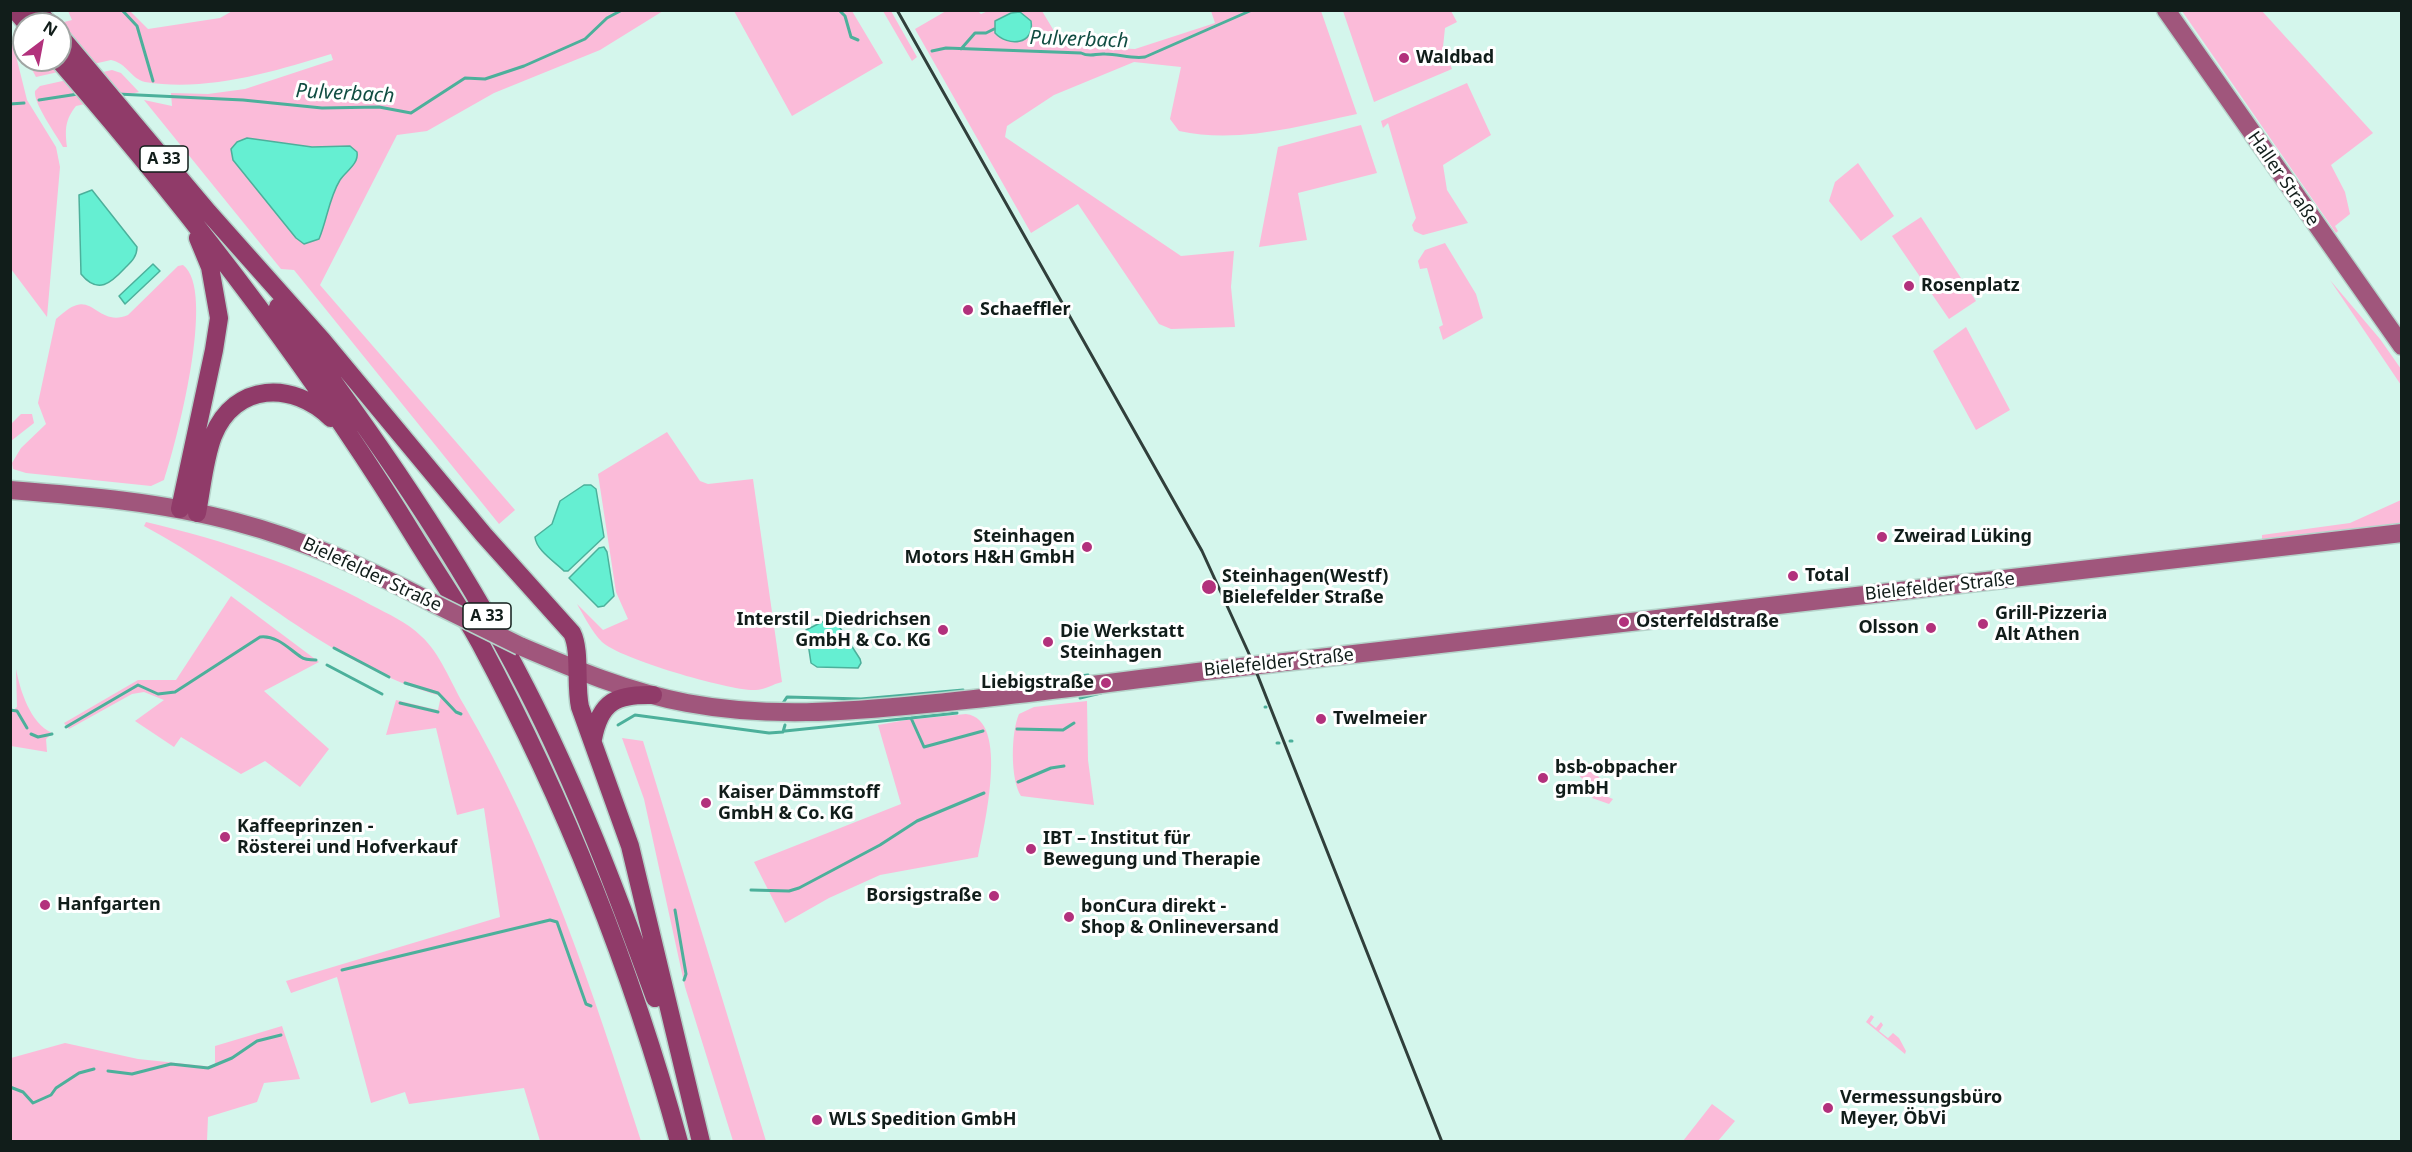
<!DOCTYPE html>
<html>
<head>
<meta charset="utf-8">
<style>
  body { margin:0 }
  #map { position:relative; width:2412px; height:1152px; overflow:hidden; background:#d4f6ec; font-family:"Noto Sans",sans-serif }
  canvas { display:block }
  .frame { position:absolute; inset:0; border:12px solid #111d1a; pointer-events:none }
  .north { position:absolute; left:12px; top:12px; width:60px; height:60px; box-sizing:border-box; background:#fff; border:2px solid #a0a5a3; border-radius:50%; rotate:32deg; font-size:16px; font-weight:700; line-height:24px; text-align:center; color:#111d1a }
  .north::after { content:''; display:block; margin:auto; width:21px; height:27px; background:#b2317c; clip-path:polygon(50% 0,100% 100%,50% 72%,0 100%) }
</style>
</head>
<body>
<div id="map">
<canvas width="2412" height="1152"></canvas>
<div class="frame"></div>
<div class="north">N</div>
</div>
<script>
const g = document.querySelector('canvas').getContext('2d');
g.lineJoin = 'round';
function fill(path, color) {
  g.fillStyle = color;
  g.fill(path, 'evenodd');
}
function trace(path, color, width, dash) {
  g.strokeStyle = color;
  g.lineWidth = width;
  g.lineCap = dash ? 'butt' : 'round';
  g.setLineDash(dash || []);
  g.stroke(path);
}
function drawText(font, color, halo, rows, align = 'center') {
  g.font = font + ' "Noto Sans",sans-serif';
  g.lineWidth = 6;
  g.setLineDash([]);
  g.textBaseline = 'middle';
  g.strokeStyle = halo;
  g.fillStyle = color;
  for (const [text, x, y, turn = 0] of rows) {
    g.save();
    g.translate(x, y);
    g.rotate((+turn || 0) * Math.PI / 180);
    g.textAlign = isNaN(turn) ? turn : align;
    if (halo) g.strokeText(text, 0, 0);
    g.fillText(text, 0, 0);
    g.restore();
  }
}
fill(new Path2D(`
  M 234,10 L 663,11 L 600,50 L 494,93 L 427,131 L 397,135 L 320,285 L 515,510 L 499,524 L 294,270 L 281,269 L 144,100 L 172,106 L 171,93 L 208,94 L 245,89 L 333,60 L 331,54 C 273,72 207,92 145,82 C 131,79 127,63 111,60 L 36,77 L 27,60 L 60,60 L 60,24 L 56,24 L 72,20 L 68,11 L 130,11 L 148,29 L 220,18 Z
  M 734,11 L 852,11 L 883,63 L 792,116 Z
  M 883,11 L 891,11 L 917,57 L 912,61 Z
  M 946,11 L 978,11 L 981,14 L 988,11 L 1042,11 L 1063,46 L 1135,49 L 1215,23 L 1211,11 L 1321,11 L 1357,114 C 1299,126 1238,144 1179,131 L 1170,119 L 1181,67 L 1134,62 L 1054,95 L 1007,126 L 1005,137 L 1181,256 L 1234,251 L 1231,287 L 1235,327 L 1171,329 L 1159,324 L 1078,204 L 1031,233 L 915,29 Z
  M 1343,11 L 1451,11 L 1457,22 L 1445,28 L 1443,47 L 1452,69 L 1374,102 Z
  M 2182,11 L 2262,11 L 2373,133 L 2331,165 L 2345,192 L 2350,214 L 2335,226 L 2338,231 L 2336,233 Z
  M 11,44 L 13,44 L 27,100 L 56,147 L 60,167 L 47,317 L 11,269 Z
  M 112,70 L 121,73 L 139,92 L 76,106 C 65,120 65,129 67,147 L 63,147 C 56,134 33,103 35,91 L 40,86 Z
  M 1467,83 L 1491,135 L 1443,165 L 1447,190 L 1468,223 L 1423,235 L 1414,231 L 1412,225 L 1416,218 L 1388,123 L 1383,128 L 1381,121 Z
  M 1361,125 L 1377,173 L 1298,193 L 1307,240 L 1259,247 L 1278,147 Z
  M 1858,163 L 1894,216 L 1861,241 L 1829,201 L 1835,182 Z
  M 1921,217 L 1976,301 L 1949,319 L 1892,236 Z
  M 1445,243 L 1476,294 L 1483,318 L 1443,340 L 1439,327 L 1443,325 L 1427,268 L 1420,269 L 1418,261 L 1425,250 Z
  M 183,265 C 217,290 176,444 164,480 L 151,486 L 26,473 L 13,469 L 12,463 L 21,448 L 46,424 L 38,403 L 56,319 C 62,314 69,307 77,305 C 94,300 103,326 128,315 L 178,266 Z
  M 2330,280 L 2380,339 L 2401,369 L 2401,385 Z
  M 1966,327 L 2010,410 L 1976,430 L 1933,351 Z
  M 21,414 L 32,414 L 34,423 L 11,441 L 11,424 Z
  M 667,432 L 700,481 L 708,484 L 753,479 L 782,682 C 773,684 765,690 755,690 C 730,691 620,659 602,642 C 592,632 584,616 577,604 L 603,630 L 628,619 L 616,592 L 598,474 Z
  M 2401,500 L 2401,525 L 2262,540 L 2262,535 L 2350,523 Z
  M 146,522 C 223,540 301,566 371,605 C 388,614 407,622 421,636 C 440,653 451,683 464,705 C 544,841 593,992 641,1141 L 540,1141 L 524,1088 L 409,1104 L 405,1092 L 371,1103 L 337,977 L 291,993 L 286,981 L 500,917 L 484,808 L 457,815 L 436,728 L 386,735 L 396,700 L 438,710 L 441,696 C 328,665 246,580 144,526 Z
  M 231,596 L 319,662 L 264,691 L 329,749 L 300,787 L 265,761 L 241,774 L 181,737 L 174,747 L 135,721 L 164,700 L 144,692 L 132,694 L 69,729 L 64,723 L 138,680 L 176,680 Z
  M 16,669 C 20,690 30,723 52,733 L 46,739 L 47,752 L 11,746 L 11,712 L 17,707 Z
  M 1087,701 L 1088,760 L 1094,805 L 1021,796 C 1010,779 1011,732 1019,714 L 1034,707 Z
  M 966,714 C 1011,719 983,830 978,857 L 880,875 L 829,898 L 785,923 L 754,862 L 901,804 L 878,725 L 906,720 Z
  M 622,738 L 643,741 L 766,1141 L 733,1141 L 685,987 L 644,799 Z
  M 1572,764 L 1596,774 L 1608,787 L 1603,795 L 1613,799 L 1609,804 L 1592,798 L 1596,792 L 1569,766 Z
  M 1871,1015 L 1874,1017 L 1870,1023 L 1876,1028 L 1881,1022 L 1883,1025 L 1879,1031 L 1888,1038 L 1893,1033 L 1899,1038 L 1906,1051 L 1905,1054 L 1866,1022 Z
  M 282,1026 L 300,1079 L 264,1083 L 257,1102 L 208,1117 L 207,1141 L 11,1141 L 11,1058 L 65,1043 L 138,1059 L 215,1067 L 215,1046 Z
  M 1712,1104 L 1735,1121 L 1718,1141 L 1683,1141 Z`), '#fbbbd9');
const water = new Path2D(`
  M 1020,12 L 1031,21 C 1035,45 1008,47 995,33 L 995,21 L 1011,13 Z
  M 247,138 L 312,147 L 350,146 L 357,152 C 359,164 346,171 340,180 C 329,198 327,220 319,239 L 304,244 L 296,238 L 233,160 L 231,149 L 237,142 Z
  M 92,190 L 137,247 C 137,257 131,262 125,268 C 111,283 98,295 81,274 L 79,195 Z
  M 153,264 L 160,271 L 125,304 L 119,296 Z
  M 584,485 L 591,485 L 596,489 L 604,537 L 568,571 L 564,571 C 555,562 536,550 535,537 L 552,524 L 560,501 Z
  M 604,547 L 607,552 L 614,596 L 604,606 L 598,607 L 569,578 L 599,548 Z
  M 828,619 L 835,620 L 860,659 L 861,663 L 858,668 L 817,667 L 811,663 L 806,630 Z`);
fill(water, '#65efd2');
trace(water, '#4cb09b', 1.5);
trace(new Path2D(`
  M 122,10 L 137,26 L 153,81
  M 839,10 L 845,16 L 851,37 L 858,40
  M 961,49 L 975,33 L 986,33 L 994,29
  M 932,51 L 946,48 L 1081,53 C 1091,58 1096,53 1105,54 C 1119,54 1131,59 1145,57 L 1252,10
  M 117,94 L 243,100 L 322,108 L 379,107 L 411,113 L 465,78 L 485,79 L 524,66 L 585,39 L 607,18 L 622,10
  M 39,100 L 78,94
  M 10,104 L 24,103
  M 334,648 L 389,677
  M 327,665 L 382,694
  M 405,683 L 438,693 L 456,712 L 461,714
  M 1026,683 L 1088,675
  M 1080,698 L 1101,693
  M 400,703 L 438,712
  M 783,703 L 787,697 L 861,699 L 963,690
  M 1265,707 L 1266,707
  M 10,710 L 17,711 L 27,728
  M 911,718 L 957,713
  M 618,725 L 635,715 L 769,733 L 783,732 L 785,725
  M 66,727 L 138,685 L 158,694 L 175,692 L 260,637 C 277,635 289,649 301,657 C 305,660 311,660 316,660
  M 1017,729 L 1063,730 L 1074,723
  M 785,731 L 911,718 L 924,747 L 983,731
  M 31,734 L 38,737 L 52,734
  M 1290,741 L 1292,741
  M 1277,743 L 1279,743
  M 1018,782 L 1051,768 L 1064,766
  M 751,890 L 789,891 L 799,888 L 880,845 L 917,821 L 984,793
  M 675,910 L 686,974 L 684,980
  M 342,970 L 550,920 L 557,922 L 586,1004 L 591,1006
  M 108,1071 L 132,1074 L 171,1064 L 208,1068 L 232,1058 L 257,1041 L 281,1035
  M 10,1087 L 23,1092 L 33,1103 L 51,1095 L 56,1088 L 79,1073 L 94,1069`), '#4cb09b', 3);
const major = new Path2D(`
  M 2166,10 L 2402,346
  M 10,490 C 86,496 162,502 236,522 C 305,540 370,570 433,603
  M 520,646 C 574,669 628,692 687,703 C 767,718 846,712 926,704 C 1023,695 1119,681 1215,670 L 2402,533`);
const highway = new Path2D(`
  M 15,10 L 27,24
  M 37,10 L 49,24
  M 60,36 L 208,212 L 322,340 L 484,535 L 572,633 C 581,651 575,684 580,707 L 630,846 L 701,1142
  M 59,60 C 190,211 313,370 417,541 C 438,575 461,608 480,643 C 564,800 632,970 679,1142
  M 278,307 C 369,428 457,553 526,688 C 577,787 617,893 655,998
  M 180,509 L 214,350 L 219,318 L 210,267 L 198,238
  M 197,513 C 202,487 204,460 213,436 C 235,382 293,381 331,418
  M 593,739 C 600,701 617,694 653,695`);
trace(major, '#b5d3ca', 21);
trace(highway, '#b5d3ca', 21);
trace(major, '#a0567c', 18);
trace(highway, '#903b69', 18);
trace(new Path2D(`
  M 897,10 L 1202,551 L 1250,656 L 1442,1142`), '#303f3b', 3);
const majorBridge = new Path2D(`
  M 433,603 L 520,646`);
trace(majorBridge, '#b5d3ca', 21, []);
trace(majorBridge, '#a0567c', 18);
for (const [x, y, r, color] of [
  [1404,58,6,"#b2317c"],
  [1909,286,6,"#b2317c"],
  [968,310,6,"#b2317c"],
  [1882,537,6,"#b2317c"],
  [1087,547,6,"#b2317c"],
  [1793,576,6,"#b2317c"],
  [1209,587,8,"#b2317c"],
  [1624,622,6,"#b2317c"],
  [1983,624,6,"#b2317c"],
  [1931,628,6,"#b2317c"],
  [943,630,6,"#b2317c"],
  [1048,642,6,"#b2317c"],
  [1106,683,6,"#b2317c"],
  [1321,719,6,"#b2317c"],
  [1543,778,6,"#b2317c"],
  [706,803,6,"#b2317c"],
  [225,837,6,"#b2317c"],
  [1031,849,6,"#b2317c"],
  [994,896,6,"#b2317c"],
  [45,905,6,"#b2317c"],
  [1069,917,6,"#b2317c"],
  [1828,1108,6,"#b2317c"],
  [817,1120,6,"#b2317c"]
]) {
  const dot = new Path2D();
  dot.arc(x, y, r, 0, 2 * Math.PI);
  g.fillStyle = color;
  g.fill(dot);
  trace(dot, '#fff', 2);
}
for (const [x, y, w] of [
  [164,159,48],
  [487,616,48]
]) {
  const box = new Path2D();
  box.roundRect(x - w / 2, y - 13, w, 26, 4.5);
  g.fillStyle = '#fff';
  g.fill(box);
  trace(box, '#111d1a', 1.5);
}
drawText('bold 16px', '#111d1a', null, [
  ["A 33",164,159],
  ["A 33",487,616]
]);
drawText('bold 18px', '#111d1a', '#fff', [
  ["Waldbad",1416,58],
  ["Rosenplatz",1921,286],
  ["Schaeffler",980,310],
  ["Steinhagen",1075,537,"right"],
  ["Motors H&H GmbH",1075,558,"right"],
  ["Zweirad Lüking",1894,537],
  ["Total",1805,576],
  ["Steinhagen(Westf)",1222,577],
  ["Bielefelder Straße",1222,598],
  ["Grill-Pizzeria",1995,614],
  ["Alt Athen",1995,635],
  ["Interstil - Diedrichsen",931,620,"right"],
  ["GmbH & Co. KG",931,641,"right"],
  ["Osterfeldstraße",1636,622],
  ["Olsson",1919,628,"right"],
  ["Die Werkstatt",1060,632],
  ["Steinhagen",1060,653],
  ["Liebigstraße",1094,683,"right"],
  ["Twelmeier",1333,719],
  ["bsb-obpacher",1555,768],
  ["gmbH",1555,789],
  ["Kaiser Dämmstoff",718,793],
  ["GmbH & Co. KG",718,814],
  ["Kaffeeprinzen -",237,827],
  ["Rösterei und Hofverkauf",237,848],
  ["IBT – Institut für",1043,839],
  ["Bewegung und Therapie",1043,860],
  ["Borsigstraße",982,896,"right"],
  ["Hanfgarten",57,905],
  ["bonCura direkt -",1081,907],
  ["Shop & Onlineversand",1081,928],
  ["Vermessungsbüro",1840,1098],
  ["Meyer, ÖbVi",1840,1119],
  ["WLS Spedition GmbH",829,1120]
], 'left');
drawText('18px', '#111d1a', '#fff', [
  ["Haller Straße",2283,179,55],
  ["Bielefelder Straße",372,575,25],
  ["Bielefelder Straße",1940,587,-6],
  ["Bielefelder Straße",1279,663,-6]
]);
drawText('italic 20px', '#114d42', '#fff', [
  ["Pulverbach",1079,40,2],
  ["Pulverbach",345,94,3]
]);
</script>
</body>
</html>
